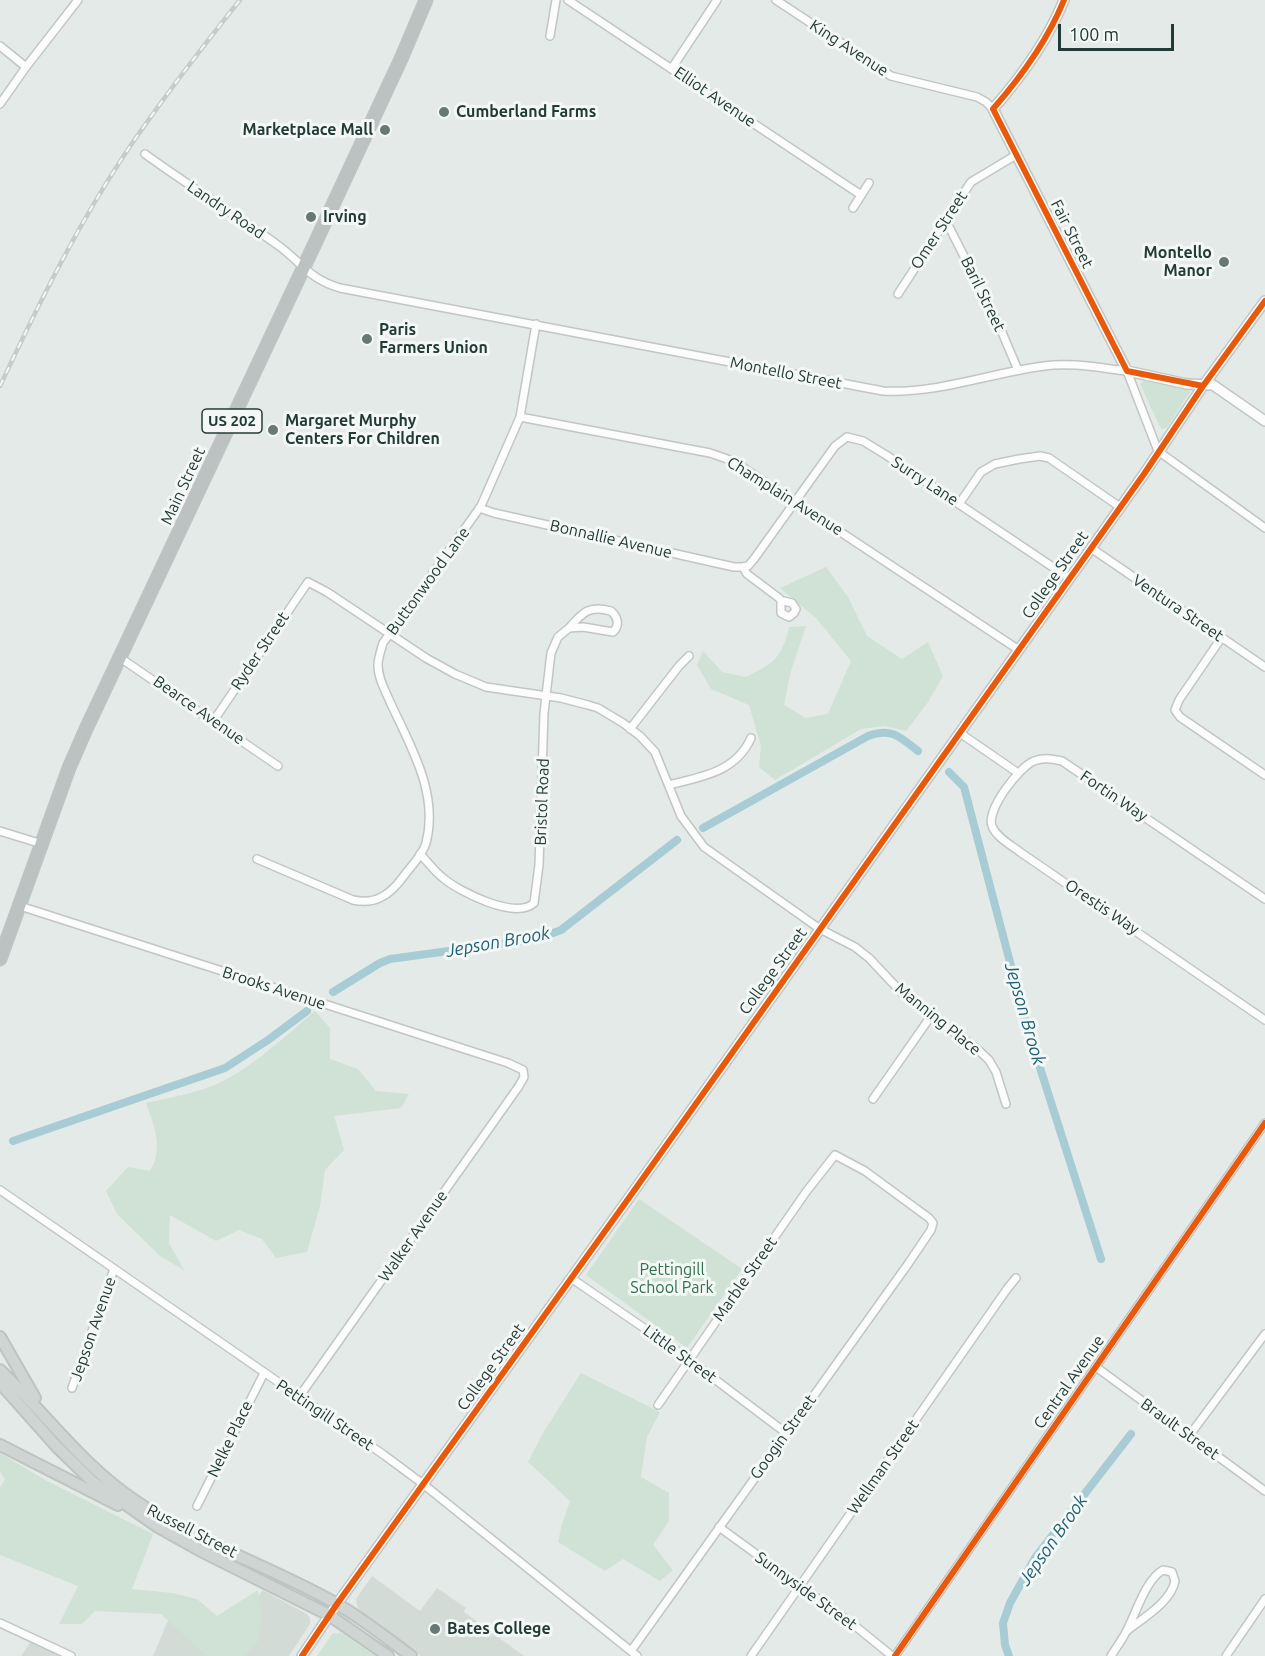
<!DOCTYPE html>
<html>
<head>
<meta charset="utf-8">
<style>
  body { margin:0 }
  #map { position:relative; width:1265px; height:1656px; overflow:hidden; background:#e4eae7; font-family:Ubuntu,sans-serif }
  canvas { display:block }
  .scale { position:absolute; left:1058px; top:24px; width:116px; height:27px; box-sizing:border-box; border:3px solid #233b37; border-top:0; padding-left:8px; font-size:18px; line-height:21px; white-space:nowrap; color:#233b37; -webkit-text-stroke:4px #f3f8f6; paint-order:stroke }
</style>
</head>
<body>
<div id="map">
<canvas width="1265" height="1656"></canvas>
<div class="scale">100 m</div>
</div>
<script>
const g = document.querySelector('canvas').getContext('2d');
g.lineJoin = 'round';
function fill(path, color) {
  g.fillStyle = color;
  g.fill(path, 'evenodd');
}
function trace(path, color, width, dash) {
  g.strokeStyle = color;
  g.lineWidth = width;
  g.lineCap = dash ? 'butt' : 'round';
  g.setLineDash(dash || []);
  g.stroke(path);
}
function drawText(font, color, halo, rows, align = 'center') {
  g.font = font + ' Ubuntu,sans-serif';
  g.lineWidth = 6;
  g.setLineDash([]);
  g.textBaseline = 'middle';
  g.strokeStyle = halo;
  g.fillStyle = color;
  for (const [text, x, y, turn = 0] of rows) {
    g.save();
    g.translate(x, y);
    g.rotate((+turn || 0) * Math.PI / 180);
    g.textAlign = isNaN(turn) ? turn : align;
    if (halo) g.strokeText(text, 0, 0);
    g.fillText(text, 0, 0);
    g.restore();
  }
}
fill(new Path2D(`
  M 372,1576 L 420,1611 L 437,1588 L 466,1608 L 464,1612 L 524,1656 L 421,1656 L 358,1609 L 356,1599 Z
  M 262,1590 L 307,1614 L 310,1618 L 310,1624 L 289,1656 L 153,1656 L 169,1618 L 233,1648 Z
  M 31,1641 L 64,1656 L 21,1656 Z`), '#d3dbd7');
fill(new Path2D(`
  M 1144,381 L 1189,390 L 1190,392 L 1167,428 L 1162,429 L 1160,427 L 1140,384 Z
  M 826,567 L 848,597 L 867,636 L 902,659 L 928,642 L 943,676 L 928,702 L 906,731 L 885,726 L 861,729 L 775,780 L 759,767 L 761,746 L 749,705 L 711,689 L 697,665 L 703,651 L 722,672 L 746,677 C 773,663 782,659 789,627 L 806,626 L 790,674 L 784,705 L 806,718 L 828,714 L 851,661 L 816,618 L 780,588 Z
  M 315,1011 L 330,1028 L 330,1059 L 358,1069 L 376,1091 L 409,1094 L 401,1108 L 334,1116 L 344,1150 L 325,1170 L 320,1206 L 307,1252 L 276,1258 L 262,1239 L 239,1230 L 216,1241 L 170,1215 L 169,1243 L 184,1270 L 160,1256 L 117,1214 L 106,1191 L 128,1167 L 150,1171 C 164,1149 154,1126 146,1103 C 170,1098 206,1091 227,1079 C 259,1061 287,1035 315,1011 Z
  M 639,1199 L 742,1269 L 687,1348 L 586,1275 Z
  M 581,1373 L 660,1412 L 647,1437 L 641,1477 L 669,1493 L 669,1521 L 653,1545 L 673,1570 L 660,1581 L 623,1559 L 605,1571 L 558,1542 L 562,1524 L 570,1501 L 528,1462 L 543,1433 Z
  M 0,1453 L 47,1481 L 153,1534 L 132,1589 L 172,1593 L 197,1599 L 217,1616 L 258,1590 L 262,1616 L 259,1640 L 245,1656 L 207,1656 L 161,1614 L 95,1611 L 82,1624 L 59,1624 L 78,1586 L 0,1555 L 0,1487 L 5,1480 L 0,1471 Z
  M 340,1632 L 375,1656 L 317,1656 L 333,1633 L 338,1634 Z`), '#cfe2d5');
trace(new Path2D(`
  M 949,772 L 964,787 L 1027,1027 L 1101,1259
  M 703,828 L 868,736 C 891,727 900,737 918,751
  M 333,992 L 380,963 L 390,959 L 522,941 L 540,938 L 561,930 L 677,840
  M 13,1141 L 225,1068 L 268,1040 L 307,1011
  M 1009,1656 L 1005,1645 L 1003,1623 L 1010,1603 L 1035,1558 L 1131,1434`), '#a8ccd5', 8);
const street = new Path2D(`
  M 568,0 L 861,195
  M 776,0 L 891,76 L 977,97 L 986,102 L 993,109
  M 550,36 L 556,0
  M 0,46 L 26,67
  M 672,68 L 717,0
  M 0,104 L 26,67 L 78,0
  M 145,154 C 189,186 235,214 279,246 C 302,263 309,279 340,288 L 883,391 C 937,394 990,373 1044,366 C 1071,362 1100,368 1127,371 L 1158,451 L 1265,528
  M 853,208 L 869,183
  M 945,219 L 998,323 L 1018,370
  M 898,294 L 971,182 L 1016,155
  M 520,417 L 710,453 L 733,461 L 1019,650
  M 959,504 L 981,472 L 995,464 L 1019,459 L 1040,456 L 1049,458 L 1120,507
  M 479,508 L 494,513 L 734,567 L 743,567
  M 1091,548 L 1265,667
  M 743,567 L 748,566 L 754,559 L 835,446 L 847,437 L 863,441 L 886,455 L 1069,578
  M 743,567 L 747,574 L 779,598 L 781,601 L 781,613 L 789,617 L 794,613 L 796,609 L 792,603 L 784,601
  M 1222,637 L 1179,700 L 1175,710 L 1180,717 L 1265,775
  M 119,657 L 278,766
  M 214,720 L 308,582 L 327,592 L 426,658 L 455,674 L 486,687 L 561,698 L 588,705 L 598,708 L 623,723 L 640,736 L 655,752 L 681,816 L 704,847 L 820,929 L 855,947 L 869,958 L 902,993 L 918,1007 L 975,1047 L 989,1060 L 996,1072 L 1006,1104
  M 630,729 L 679,666 L 689,656
  M 960,733 L 1018,773
  M 669,785 C 701,777 736,772 751,738
  M 0,831 L 42,844
  M 420,854 C 428,862 434,871 443,878 C 460,892 515,920 534,903 L 539,865 L 544,713 L 551,653 L 558,637 L 569,628 L 583,627 L 613,632 C 620,626 618,617 611,611 C 589,605 583,612 569,628
  M 257,859 L 353,900 C 375,905 390,895 403,877 C 410,867 423,855 426,843 C 439,794 411,747 391,704 C 386,692 378,679 378,665 C 378,658 381,650 383,643 L 481,506 L 520,417 L 536,324
  M 1265,899 L 1062,761 C 1052,759 1043,757 1034,761 C 1019,767 986,810 992,826 C 996,837 1011,845 1020,852 L 1265,1020
  M 20,906 L 508,1063 L 523,1070 L 524,1077 L 519,1086 L 299,1397
  M 873,1099 L 931,1016
  M 0,1190 L 384,1455 L 423,1484 L 637,1656
  M 571,1278 L 676,1350 L 786,1433
  M 1096,1367 L 1265,1491
  M 72,1388 L 114,1269
  M 1189,1436 L 1265,1334
  M 197,1506 L 264,1373
  M 719,1527 L 854,1625 L 892,1656
  M 0,1623 L 71,1656
  M 631,1651 L 908,1264 L 931,1230 L 933,1223 L 929,1218 L 865,1171 L 835,1155 L 806,1192 L 658,1405
  M 751,1656 L 1007,1289 L 1016,1278
  M 895,1656 L 1265,1123
  M 1111,1656 C 1116,1648 1122,1640 1126,1632 C 1136,1614 1145,1580 1163,1570 L 1172,1572 L 1175,1581 C 1171,1602 1143,1618 1128,1630
  M 1226,1656 L 1265,1599`);
const secondary = new Path2D(`
  M 1064,0 C 1048,40 1021,77 993,109 L 1127,371 L 1187,384 L 1213,385 L 1265,421
  M 302,1656 L 337,1604 L 626,1202 L 1144,474 L 1203,386 L 1265,301`);
const primary = new Path2D(`
  M 0,1337 L 35,1398
  M 0,1370 C 45,1413 82,1465 134,1500 C 196,1543 271,1566 337,1604 C 363,1619 387,1638 411,1656
  M 0,1383 L 58,1448 L 92,1481 L 158,1527 L 199,1550 L 329,1615 L 388,1656
  M 0,1445 L 118,1505`);
const highway = new Path2D(`
  M 0,959 L 69,768 L 86,729 L 303,269 L 401,59 L 426,0`);
trace(street, '#c1c6c4', 10);
trace(secondary, '#c0c7c5', 12);
trace(primary, '#bdc5c3', 14);
trace(highway, '#bdc5c3', 15);
trace(street, '#fbfcfb', 7);
trace(secondary, '#fbfcfb', 9);
trace(primary, '#ced5d3', 10);
trace(highway, '#bbc2c1', 12);
const rail = new Path2D(`
  M 0,386 C 39,303 81,218 133,142 C 167,93 203,46 240,0`);
trace(rail, '#c7cbca', 4.5);
trace(rail, '#f3f8f6', 2, [7]);
trace(new Path2D(`
  M 1064,0 C 1048,40 1021,77 993,109 L 1127,371 L 1203,386
  M 302,1656 L 337,1604 L 626,1202 L 1144,474 L 1203,386 L 1265,301
  M 895,1656 L 1265,1123`), '#e8590c', 6);
for (const [x, y, r, color] of [
  [444,112,6,"#677875"],
  [385,130,6,"#677875"],
  [311,217,6,"#677875"],
  [1224,262,6,"#677875"],
  [367,339,6,"#677875"],
  [273,430,6,"#677875"],
  [435,1629,6,"#677875"]
]) {
  const dot = new Path2D();
  dot.arc(x, y, r, 0, 2 * Math.PI);
  g.fillStyle = color;
  g.fill(dot);
  trace(dot, '#f3f8f6', 2);
}
for (const [x, y, w] of [
  [232,421,60]
]) {
  const box = new Path2D();
  box.roundRect(x - w / 2, y - 12, w, 24, 4.5);
  g.fillStyle = '#f3f8f6';
  g.fill(box);
  trace(box, '#233b37', 1.5);
}
drawText('bold 15px', '#233b37', null, [
  ["US 202",232,421]
]);
drawText('16px', '#233b37', '#f3f8f6', [
  ["King Avenue",849,48,33],
  ["Elliot Avenue",715,97,34],
  ["Landry Road",226,210,34],
  ["Omer Street",939,230,-57],
  ["Fair Street",1072,234,63],
  ["Baril Street",983,294,64],
  ["Montello Street",786,373,11],
  ["Surry Lane",925,481,33],
  ["Main Street",183,486,-65],
  ["Champlain Avenue",785,496,32],
  ["Bonnallie Avenue",611,539,13],
  ["College Street",1055,575,-55],
  ["Buttonwood Lane",428,581,-54],
  ["Ventura Street",1178,608,34],
  ["Ryder Street",260,651,-56],
  ["Bearce Avenue",199,710,35],
  ["Fortin Way",1114,796,34],
  ["Bristol Road",542,802,-88],
  ["Orestis Way",1102,907,34],
  ["College Street",773,971,-54],
  ["Brooks Avenue",274,988,18],
  ["Manning Place",938,1019,39],
  ["Walker Avenue",413,1236,-55],
  ["Marble Street",745,1279,-55],
  ["Jepson Avenue",93,1329,-71],
  ["Little Street",680,1354,36],
  ["College Street",491,1367,-54],
  ["Central Avenue",1069,1382,-55],
  ["Pettingill Street",325,1415,34],
  ["Brault Street",1180,1429,36],
  ["Googin Street",783,1437,-54],
  ["Nelke Place",230,1439,-64],
  ["Wellman Street",883,1467,-55],
  ["Russell Street",192,1531,27],
  ["Sunnyside Street",806,1591,36]
]);
drawText('bold 16px', '#233b37', '#f3f8f6', [
  ["Cumberland Farms",456,112],
  ["Marketplace Mall",373,130,"right"],
  ["Irving",323,217],
  ["Montello",1212,253,"right"],
  ["Manor",1212,271,"right"],
  ["Paris",379,330],
  ["Farmers Union",379,348],
  ["Margaret Murphy",285,421],
  ["Centers For Children",285,439],
  ["Bates College",447,1629]
], 'left');
drawText('16px', '#30704d', '#f3f8f6', [
  ["Pettingill",672,1270],
  ["School Park",672,1288]
]);
drawText('italic 18px', '#216074', '#f3f8f6', [
  ["Jepson Brook",498,942,-10],
  ["Jepson Brook",1025,1014,74],
  ["Jepson Brook",1053,1540,-55]
]);
</script>
</body>
</html>
